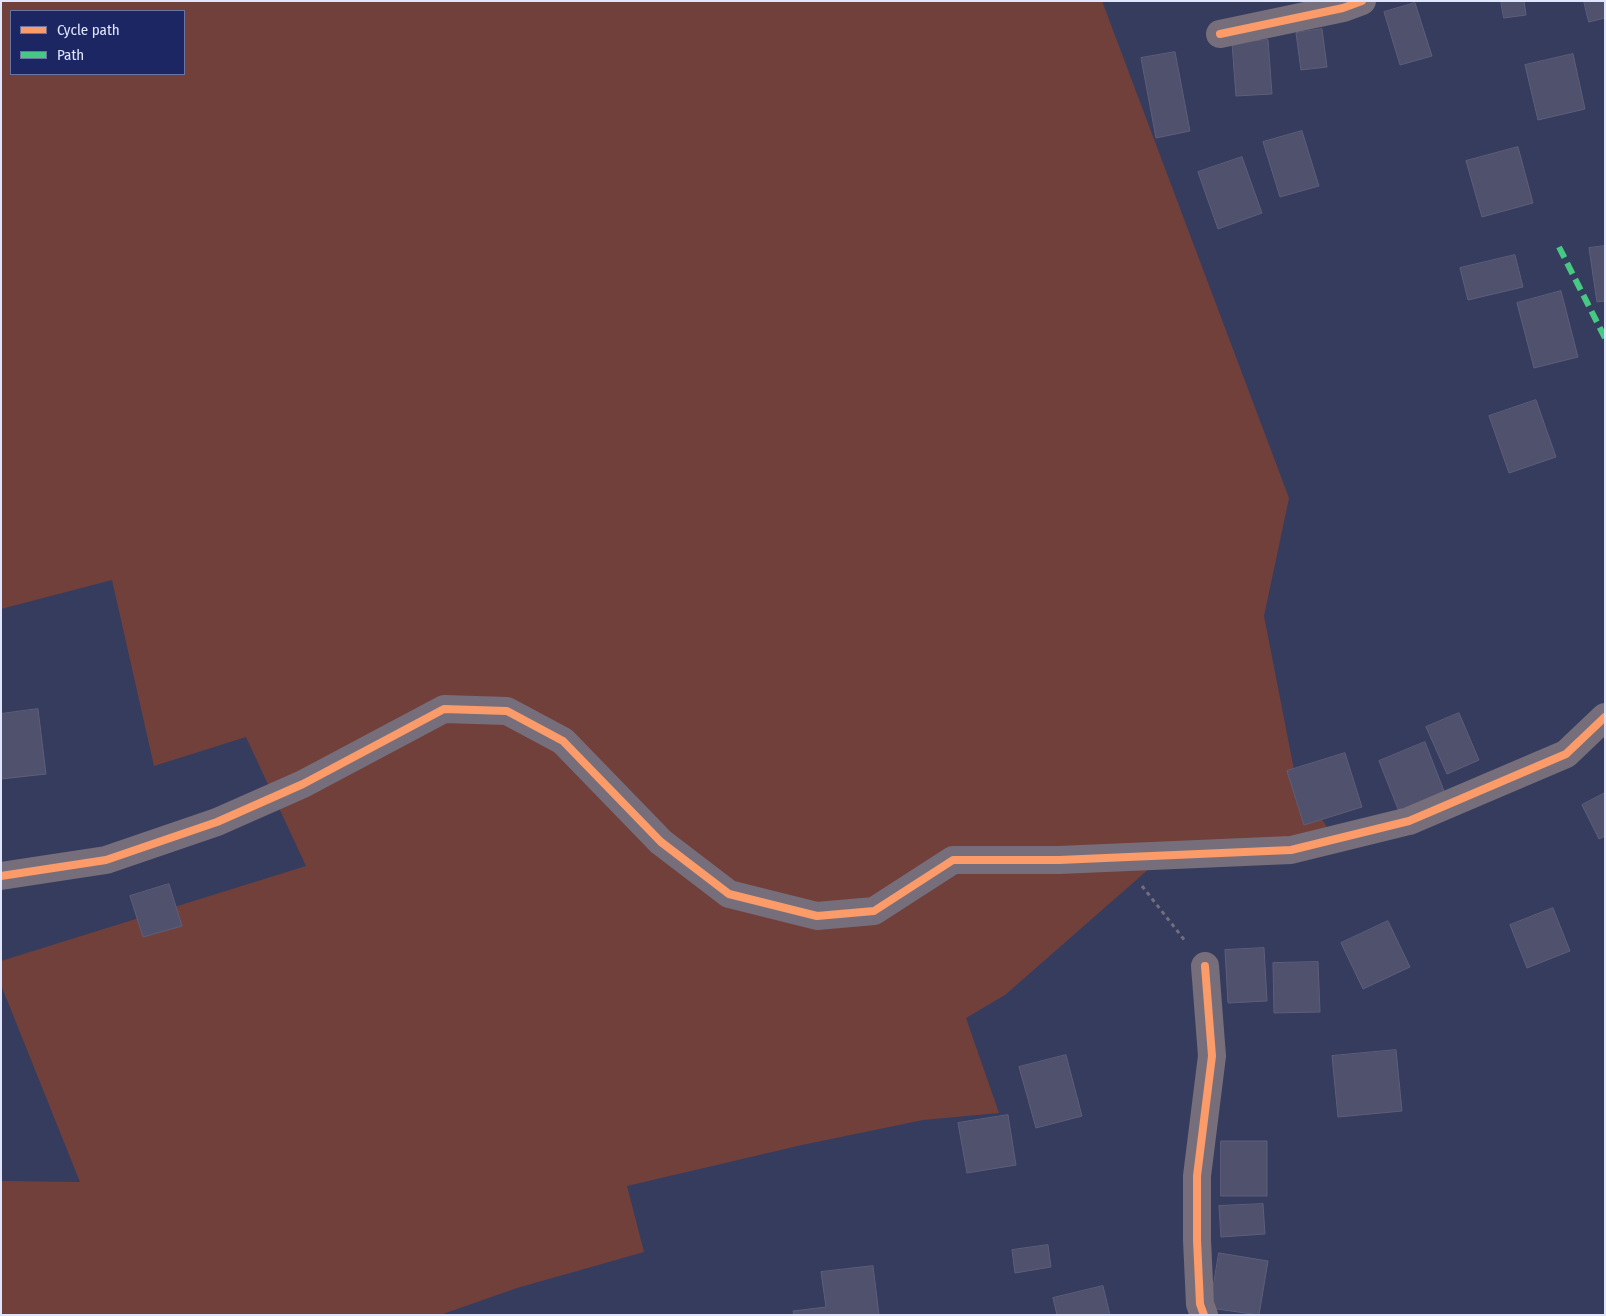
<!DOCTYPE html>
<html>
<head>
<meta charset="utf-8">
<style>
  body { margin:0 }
  #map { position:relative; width:1606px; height:1316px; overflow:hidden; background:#363c5e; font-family:"Fira Sans Condensed",sans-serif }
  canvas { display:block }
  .frame { position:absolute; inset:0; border:2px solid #dfe6fd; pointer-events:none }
  .legend { position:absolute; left:10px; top:10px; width:175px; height:65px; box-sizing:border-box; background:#1c2663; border:1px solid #6a73a1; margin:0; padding:6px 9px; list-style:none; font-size:15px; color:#dfe6fd }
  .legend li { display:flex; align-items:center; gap:10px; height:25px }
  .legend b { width:25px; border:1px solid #6a73a1 }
</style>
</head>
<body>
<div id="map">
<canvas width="1606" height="1316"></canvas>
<div class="frame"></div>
<ul class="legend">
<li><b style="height:6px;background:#fa9b69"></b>Cycle path</li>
<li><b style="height:6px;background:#46c982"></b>Path</li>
</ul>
</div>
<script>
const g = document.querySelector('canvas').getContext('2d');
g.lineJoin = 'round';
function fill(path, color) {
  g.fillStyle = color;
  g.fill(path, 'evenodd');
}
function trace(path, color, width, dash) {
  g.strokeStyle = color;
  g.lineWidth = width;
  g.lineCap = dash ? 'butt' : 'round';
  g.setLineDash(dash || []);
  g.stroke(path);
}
fill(new Path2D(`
  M 1,1 L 1102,1 L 1289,498 L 1264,616 L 1296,780 L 1342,850 L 1150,868 L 1005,995 L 966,1018 L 999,1113 L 923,1120 L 802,1145 L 627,1186 L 644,1252 L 517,1288 L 440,1315 L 1,1315 L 1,1181 L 80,1182 L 1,985 L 1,961 L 306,866 L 246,737 L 154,766 L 112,580 L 1,609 ZM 11,11 L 184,11 L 184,74 L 11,74 Z`), '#71403b');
const building = new Path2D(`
  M 1501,1 L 1524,1 L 1526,15 L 1504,18 Z
  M 1584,1 L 1605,1 L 1605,18 L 1589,22 Z
  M 1415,3 L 1432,56 L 1400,65 L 1384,12 Z
  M 1322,29 L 1327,67 L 1301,70 L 1296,33 Z
  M 1268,40 L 1272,94 L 1236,96 L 1232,43 Z
  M 1175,52 L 1190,131 L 1156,138 L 1141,58 Z
  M 1573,54 L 1585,109 L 1538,120 L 1525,65 Z
  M 1302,131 L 1319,186 L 1280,197 L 1263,142 Z
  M 1518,147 L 1533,203 L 1482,217 L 1466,161 Z
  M 1242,157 L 1262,213 L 1218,229 L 1198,172 Z
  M 1605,246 L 1605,301 L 1597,302 L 1589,248 Z
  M 1515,255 L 1523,287 L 1468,300 L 1460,268 Z
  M 1561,291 L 1578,357 L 1534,368 L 1517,303 Z
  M 1536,400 L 1556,457 L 1509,473 L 1489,416 Z
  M 38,709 L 46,774 L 1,779 L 1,714 Z
  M 1459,713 L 1479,760 L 1447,774 L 1426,727 Z
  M 1425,742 L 1446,796 L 1400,814 L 1379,761 Z
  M 1345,753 L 1362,807 L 1304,825 L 1287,771 Z
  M 1605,793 L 1605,836 L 1599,839 L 1582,805 Z
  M 169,884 L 182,926 L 143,937 L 130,896 Z
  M 1553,908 L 1570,951 L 1527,968 L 1510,925 Z
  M 1388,921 L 1410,967 L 1363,989 L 1341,943 Z
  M 1264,948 L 1267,1001 L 1228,1003 L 1225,950 Z
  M 1318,962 L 1320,1012 L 1274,1013 L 1273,963 Z
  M 1396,1050 L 1402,1111 L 1338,1117 L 1332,1056 Z
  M 1066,1055 L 1082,1116 L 1036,1128 L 1019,1067 Z
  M 1008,1115 L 1016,1165 L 967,1173 L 958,1123 Z
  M 1221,1141 L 1267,1141 L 1267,1196 L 1221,1196 Z
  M 1263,1204 L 1265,1234 L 1221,1237 L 1219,1206 Z
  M 1048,1245 L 1051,1267 L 1015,1273 L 1012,1250 Z
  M 1219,1253 L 1268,1261 L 1259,1315 L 1210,1308 Z
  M 873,1266 L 879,1315 L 794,1315 L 793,1311 L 826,1307 L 821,1272 Z
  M 1103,1286 L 1110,1315 L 1057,1315 L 1053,1298 Z`);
fill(building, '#50516d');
trace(building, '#5e5e7b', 1);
trace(new Path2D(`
  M 1142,886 L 1186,942`), '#726e7e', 3, [4, 4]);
trace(new Path2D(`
  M 1220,34 L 1343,8 L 1362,1
  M 1,876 L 106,860 L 217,822 L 303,784 L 444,709 L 507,711 L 563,741 L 661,842 L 729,894 L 817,916 L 874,911 L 953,860 L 1059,860 L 1291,850 L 1409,821 L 1566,754 L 1605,717
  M 1204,1315 L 1200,1304 L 1197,1240 L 1197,1176 L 1212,1056 L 1205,966`), '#776e7b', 28);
trace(new Path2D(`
  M 1559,247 L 1605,338`), '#46c982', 6, [12, 6]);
trace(new Path2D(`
  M 1220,34 L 1343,8 L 1362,1
  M 1,876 L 106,860 L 217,822 L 303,784 L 444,709 L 507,711 L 563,741 L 661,842 L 729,894 L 817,916 L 874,911 L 953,860 L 1059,860 L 1291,850 L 1409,821 L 1566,754 L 1605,717
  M 1204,1315 L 1200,1304 L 1197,1240 L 1197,1176 L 1212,1056 L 1205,966`), '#fa9b69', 8);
</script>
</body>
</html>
